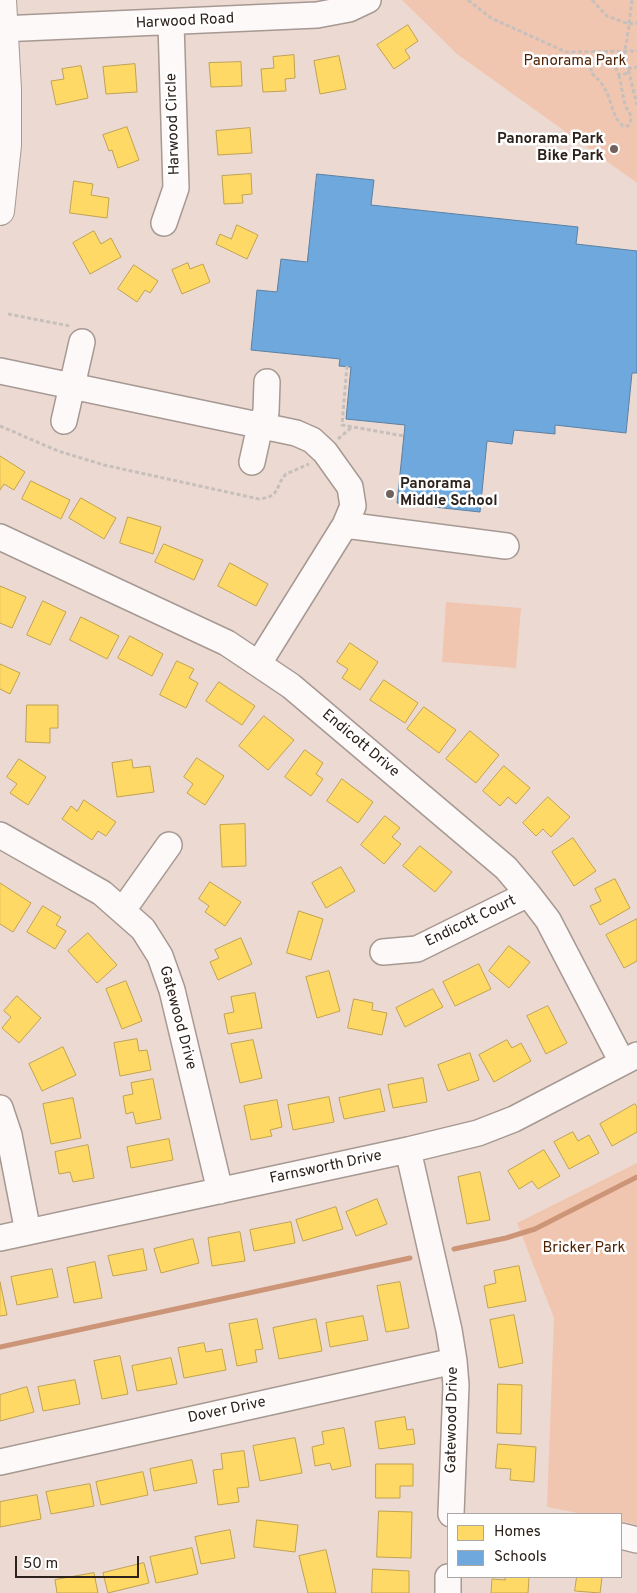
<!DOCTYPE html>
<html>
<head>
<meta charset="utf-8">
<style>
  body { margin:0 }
  #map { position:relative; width:637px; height:1593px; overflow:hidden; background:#ecdad2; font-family:Overpass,sans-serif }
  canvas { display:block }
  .legend { position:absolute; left:447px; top:1513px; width:175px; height:65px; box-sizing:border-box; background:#fff; border:1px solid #aba6a4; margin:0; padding:6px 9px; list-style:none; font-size:15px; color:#2d211b }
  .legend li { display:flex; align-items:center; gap:10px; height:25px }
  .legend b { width:25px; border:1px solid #aba6a4 }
  .scale { position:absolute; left:15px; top:1556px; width:124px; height:22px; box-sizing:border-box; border:2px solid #2d211b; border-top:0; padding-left:6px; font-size:15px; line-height:18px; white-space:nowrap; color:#2d211b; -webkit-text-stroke:4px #fff; paint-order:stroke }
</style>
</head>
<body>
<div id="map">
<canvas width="637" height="1593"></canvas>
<ul class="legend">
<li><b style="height:14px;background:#ffd966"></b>Homes</li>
<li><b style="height:14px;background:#6fa8dc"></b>Schools</li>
</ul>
<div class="scale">50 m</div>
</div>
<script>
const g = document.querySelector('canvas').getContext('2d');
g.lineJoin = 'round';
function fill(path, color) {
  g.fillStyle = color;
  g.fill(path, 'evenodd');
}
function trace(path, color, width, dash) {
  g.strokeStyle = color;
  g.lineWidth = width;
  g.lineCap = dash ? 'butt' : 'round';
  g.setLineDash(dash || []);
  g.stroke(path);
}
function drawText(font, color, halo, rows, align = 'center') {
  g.font = font + ' Overpass,sans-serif';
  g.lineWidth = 5;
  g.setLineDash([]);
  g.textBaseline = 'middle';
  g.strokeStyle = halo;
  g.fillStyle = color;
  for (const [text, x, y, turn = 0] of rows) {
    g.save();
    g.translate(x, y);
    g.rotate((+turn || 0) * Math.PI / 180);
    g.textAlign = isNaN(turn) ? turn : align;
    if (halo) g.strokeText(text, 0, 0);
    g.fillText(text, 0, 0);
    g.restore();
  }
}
fill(new Path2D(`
  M 402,0 L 637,0 L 637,183 L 457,54 Z
  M 446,602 L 521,608 L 516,668 L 442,662 Z
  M 637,1163 L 637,1525 L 621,1521 L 621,1514 L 583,1514 L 547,1507 L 554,1318 L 517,1223 Z`), '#f0c6b0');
const homes = new Path2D(`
  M 408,25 L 418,41 L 405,50 L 410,58 L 394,69 L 377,45 Z
  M 294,55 L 295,78 L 285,79 L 286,91 L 263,92 L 261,69 L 274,68 L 273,57 Z
  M 339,56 L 346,89 L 320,94 L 314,61 Z
  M 241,62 L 242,86 L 211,87 L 209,63 Z
  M 135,64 L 137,92 L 106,94 L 103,67 Z
  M 81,66 L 88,98 L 56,105 L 51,81 L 64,79 L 62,69 Z
  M 127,127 L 139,160 L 118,168 L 112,150 L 109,151 L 103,135 Z
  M 250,128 L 252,153 L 218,155 L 216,131 Z
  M 251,174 L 252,194 L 242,195 L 243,203 L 224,204 L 222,176 Z
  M 74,181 L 93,184 L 91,195 L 109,198 L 107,218 L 70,213 Z
  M 237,225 L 258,235 L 247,259 L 216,244 L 220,234 L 231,239 Z
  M 94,231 L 101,244 L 111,238 L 121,257 L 90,274 L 73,243 Z
  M 188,263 L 190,269 L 203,264 L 210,282 L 182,294 L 172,270 Z
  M 134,265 L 158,281 L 150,293 L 145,290 L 137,302 L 118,289 Z
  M 0,456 L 25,472 L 14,490 L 4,484 L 0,490 Z
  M 31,481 L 70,500 L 61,519 L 22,499 Z
  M 81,498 L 116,518 L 104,539 L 69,518 Z
  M 128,517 L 161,527 L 153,554 L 120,543 Z
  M 164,544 L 203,560 L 194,580 L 155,562 Z
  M 230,563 L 268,584 L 256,606 L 218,586 Z
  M 0,586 L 26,597 L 12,628 L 0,623 Z
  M 43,601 L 66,612 L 50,645 L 27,635 Z
  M 81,617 L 119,636 L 107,659 L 70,640 Z
  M 130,636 L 163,654 L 152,676 L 118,658 Z
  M 350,643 L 378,662 L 360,690 L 342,678 L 348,669 L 337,662 Z
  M 177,661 L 194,669 L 189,678 L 198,683 L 186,708 L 160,695 Z
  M 0,664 L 20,673 L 10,694 L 0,689 Z
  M 384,680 L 418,703 L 405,723 L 370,700 Z
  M 219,682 L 255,706 L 242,725 L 206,701 Z
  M 27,705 L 58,705 L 58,728 L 50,728 L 50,743 L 26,742 Z
  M 424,707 L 456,730 L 439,753 L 407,729 Z
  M 264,716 L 294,740 L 268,770 L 239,746 Z
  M 470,731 L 499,755 L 476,783 L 446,759 Z
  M 305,750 L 323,763 L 316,774 L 323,779 L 311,796 L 285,777 Z
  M 197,758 L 224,776 L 205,805 L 187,793 L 193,784 L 184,777 Z
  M 19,759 L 46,777 L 28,805 L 10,793 L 17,784 L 7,777 Z
  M 132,760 L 133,768 L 150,766 L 154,792 L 117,797 L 112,763 Z
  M 504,766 L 530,788 L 516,804 L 508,797 L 500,806 L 483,791 Z
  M 342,779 L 373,802 L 358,823 L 327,801 Z
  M 548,797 L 570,817 L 551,837 L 543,829 L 536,836 L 523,823 Z
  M 84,800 L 116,822 L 106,836 L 98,831 L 92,840 L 62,819 L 71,806 L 77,811 Z
  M 385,816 L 400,828 L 392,837 L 401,844 L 384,864 L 361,845 Z
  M 245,824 L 246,866 L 222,867 L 220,825 Z
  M 573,838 L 596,871 L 574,886 L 552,852 Z
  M 420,846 L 452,872 L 435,892 L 403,866 Z
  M 341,867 L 355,891 L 326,908 L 312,883 Z
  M 615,879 L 630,908 L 600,925 L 590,906 L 601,901 L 595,889 Z
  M 210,882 L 241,902 L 225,926 L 205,912 L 209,906 L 199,899 Z
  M 0,883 L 31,903 L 13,932 L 0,924 Z
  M 43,906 L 61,917 L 56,925 L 66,931 L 55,949 L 27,932 Z
  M 299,911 L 323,919 L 311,960 L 287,953 Z
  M 637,919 L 637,961 L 624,968 L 606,935 Z
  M 88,933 L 117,965 L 97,983 L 68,951 Z
  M 241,938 L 252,964 L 218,980 L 210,962 L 219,958 L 215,950 Z
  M 509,946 L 530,962 L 509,988 L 489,971 Z
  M 479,964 L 491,989 L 455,1006 L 443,982 Z
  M 329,971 L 340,1011 L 317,1018 L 306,977 Z
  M 126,981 L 142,1021 L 122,1029 L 106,989 Z
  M 433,989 L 443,1007 L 405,1027 L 396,1008 Z
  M 255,993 L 262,1028 L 228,1034 L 224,1014 L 234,1012 L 231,997 Z
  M 17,996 L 41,1018 L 19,1043 L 2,1028 L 11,1017 L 4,1011 Z
  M 354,999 L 373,1003 L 372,1010 L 387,1013 L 382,1035 L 348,1028 Z
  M 548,1006 L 567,1043 L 546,1054 L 527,1016 Z
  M 137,1039 L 139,1051 L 147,1050 L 151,1070 L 120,1076 L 114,1043 Z
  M 253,1040 L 262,1078 L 240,1083 L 231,1044 Z
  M 507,1040 L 512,1048 L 521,1043 L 531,1061 L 494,1082 L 479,1055 Z
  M 63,1047 L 76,1075 L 42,1091 L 29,1064 Z
  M 470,1053 L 479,1080 L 448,1091 L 438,1065 Z
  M 423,1078 L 427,1102 L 393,1108 L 388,1085 Z
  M 153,1079 L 161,1119 L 136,1124 L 133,1112 L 126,1114 L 123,1096 L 133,1094 L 131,1083 Z
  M 380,1089 L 385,1111 L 344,1119 L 339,1098 Z
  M 329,1097 L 334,1122 L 293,1130 L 288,1105 Z
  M 73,1098 L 81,1138 L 51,1144 L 43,1104 Z
  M 277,1100 L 282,1127 L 270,1130 L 272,1136 L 251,1140 L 244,1106 Z
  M 635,1104 L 637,1107 L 637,1132 L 612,1146 L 600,1124 Z
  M 573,1132 L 578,1141 L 589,1135 L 599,1153 L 569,1169 L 554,1142 Z
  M 169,1139 L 173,1160 L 131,1168 L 127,1147 Z
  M 88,1145 L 94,1178 L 73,1182 L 70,1172 L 59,1174 L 55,1152 Z
  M 544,1150 L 560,1176 L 538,1189 L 532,1181 L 519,1189 L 508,1171 Z
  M 480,1172 L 490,1220 L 467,1224 L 458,1177 Z
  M 377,1199 L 387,1224 L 356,1236 L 346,1212 Z
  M 336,1207 L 343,1229 L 303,1241 L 296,1220 Z
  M 291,1222 L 295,1243 L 254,1251 L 250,1230 Z
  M 240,1232 L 245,1261 L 212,1266 L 208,1238 Z
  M 193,1239 L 199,1263 L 161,1273 L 154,1249 Z
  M 143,1249 L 147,1270 L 113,1276 L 108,1256 Z
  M 95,1262 L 102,1298 L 74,1303 L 67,1268 Z
  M 519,1266 L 526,1301 L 488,1308 L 484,1286 L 496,1283 L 494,1271 Z
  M 52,1269 L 58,1297 L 17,1305 L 11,1277 Z
  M 0,1282 L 7,1315 L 0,1316 Z
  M 400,1282 L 409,1328 L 386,1332 L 377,1286 Z
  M 514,1315 L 523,1363 L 499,1368 L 490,1320 Z
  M 363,1316 L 368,1340 L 330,1347 L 326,1323 Z
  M 257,1319 L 263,1349 L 255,1350 L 257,1362 L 237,1366 L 229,1324 Z
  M 316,1319 L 322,1351 L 279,1359 L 273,1328 Z
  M 204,1343 L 206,1352 L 222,1349 L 226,1370 L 184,1378 L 178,1348 Z
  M 120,1356 L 128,1394 L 102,1399 L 94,1361 Z
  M 171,1358 L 177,1384 L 137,1391 L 132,1366 Z
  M 75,1380 L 80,1404 L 43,1411 L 38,1387 Z
  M 498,1384 L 522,1385 L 521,1434 L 497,1433 Z
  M 27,1387 L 34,1412 L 0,1421 L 0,1395 Z
  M 405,1417 L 407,1430 L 413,1429 L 415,1444 L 379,1449 L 375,1422 Z
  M 344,1428 L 351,1466 L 332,1470 L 330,1463 L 315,1466 L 312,1447 L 324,1444 L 322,1432 Z
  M 295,1438 L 302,1473 L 260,1481 L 253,1446 Z
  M 498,1444 L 536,1447 L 534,1482 L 510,1480 L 511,1469 L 496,1468 Z
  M 244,1451 L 249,1487 L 237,1488 L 239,1502 L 218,1505 L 213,1470 L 223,1469 L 221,1454 Z
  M 192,1460 L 197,1483 L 154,1491 L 150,1469 Z
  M 376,1464 L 413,1464 L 413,1486 L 400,1486 L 400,1498 L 376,1498 Z
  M 143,1472 L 148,1495 L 101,1505 L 96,1482 Z
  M 90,1484 L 94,1506 L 51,1514 L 46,1492 Z
  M 37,1495 L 41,1519 L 0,1527 L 0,1502 Z
  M 379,1511 L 412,1512 L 411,1558 L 377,1557 Z
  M 257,1520 L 298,1525 L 295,1552 L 254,1547 Z
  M 230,1530 L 235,1558 L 201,1564 L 195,1537 Z
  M 192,1548 L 198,1574 L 156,1583 L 150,1557 Z
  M 326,1550 L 336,1593 L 308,1593 L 299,1556 Z
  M 144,1563 L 149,1583 L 108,1593 L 103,1573 Z
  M 373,1569 L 409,1571 L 409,1593 L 372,1593 Z
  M 94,1573 L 98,1593 L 57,1593 L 55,1580 Z
  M 505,1577 L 529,1577 L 528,1593 L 491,1593 L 492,1579 L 505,1580 Z
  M 577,1577 L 602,1577 L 600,1593 L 575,1591 Z`);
fill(homes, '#ffd966');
trace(homes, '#c0a250', 1);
const schools = new Path2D(`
  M 317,174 L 374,180 L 371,205 L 578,227 L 576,244 L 637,251 L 637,373 L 632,373 L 626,433 L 555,425 L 555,434 L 514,430 L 512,444 L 487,441 L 480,512 L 397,503 L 405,425 L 346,419 L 351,367 L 339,366 L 340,359 L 251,350 L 257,290 L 277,292 L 281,259 L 307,262 Z`);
fill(schools, '#6fa8dc');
trace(schools, '#5b80a2', 1);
trace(new Path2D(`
  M 454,1249 L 506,1238 L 535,1229 L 637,1177
  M 0,1347 L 410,1258`), '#cc9578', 5);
const minor = new Path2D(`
  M 0,29 L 317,15 L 349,9 L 368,0
  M 164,223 L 176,188 L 171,23
  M 0,371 L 296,433 L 312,440 L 325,452 L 350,487 L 353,506 L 345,525 L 259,663
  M 64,421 L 82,342
  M 252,462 L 260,426 L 266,412 L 267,382
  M 345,525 L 506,546
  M 0,537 L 227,643 L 291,686 L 506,868 L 528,894 L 548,920 L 622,1062
  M 0,835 L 102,893 L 143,929 L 160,956 L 172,990 L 220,1191
  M 123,910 L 169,845
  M 383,952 L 417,949 L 528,894
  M 0,1108 L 9,1135 L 28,1232
  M 408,1150 L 449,1330 L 454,1361 L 456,1385 L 451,1514
  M 0,1238 L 408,1150 L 478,1133 L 514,1119 L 637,1055
  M 0,1462 L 454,1361
  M 621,1536 L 637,1540
  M 448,1593 L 448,1577`);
const major = new Path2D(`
  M 0,211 L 7,145 L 7,89 L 2,0`);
trace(minor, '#a69892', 28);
trace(major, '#a69892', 30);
trace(new Path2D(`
  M 468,0 L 491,18 L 566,52 L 637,51
  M 592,0 L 607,16 L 629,24 L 637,23
  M 632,0 L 627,40 L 624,52 L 637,105
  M 628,69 L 637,67
  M 619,75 L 625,105 L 630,114 L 631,120 L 628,126 L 623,126 C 612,117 612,101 605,89 C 602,83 597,78 591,73 L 591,64 C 600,60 607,63 615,67 L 619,75 L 629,73
  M 8,314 L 70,326
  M 347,366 L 342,425 L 404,436
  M 0,426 L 58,451 L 104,465 L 259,499 C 282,496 274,487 286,474 L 309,464
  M 338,439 L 352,427`), '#c6bfbc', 3, [4, 2.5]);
trace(minor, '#fcf9f8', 25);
trace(major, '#fcf9f8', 28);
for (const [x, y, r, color] of [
  [614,149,5,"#70625b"],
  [390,494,5,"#70625b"]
]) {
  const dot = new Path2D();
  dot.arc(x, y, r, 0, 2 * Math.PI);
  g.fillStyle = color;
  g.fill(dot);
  trace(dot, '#fff', 2);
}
drawText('15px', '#2d211b', '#fff', [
  ["Harwood Road",185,22,-3],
  ["Harwood Circle",174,124,-92],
  ["Endicott Drive",360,744,40],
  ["Endicott Court",471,922,-26],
  ["Gatewood Drive",177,1018,75],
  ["Farnsworth Drive",326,1168,-12],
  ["Dover Drive",227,1411,-12],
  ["Gatewood Drive",453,1420,-89]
]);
drawText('15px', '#502204', '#fff', [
  ["Panorama Park",575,62],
  ["Bricker Park",584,1249]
]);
drawText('bold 15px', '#2d211b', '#fff', [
  ["Panorama Park",604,140],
  ["Bike Park",604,157],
  ["Panorama",400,485,"left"],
  ["Middle School",400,502,"left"]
], 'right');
</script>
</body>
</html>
